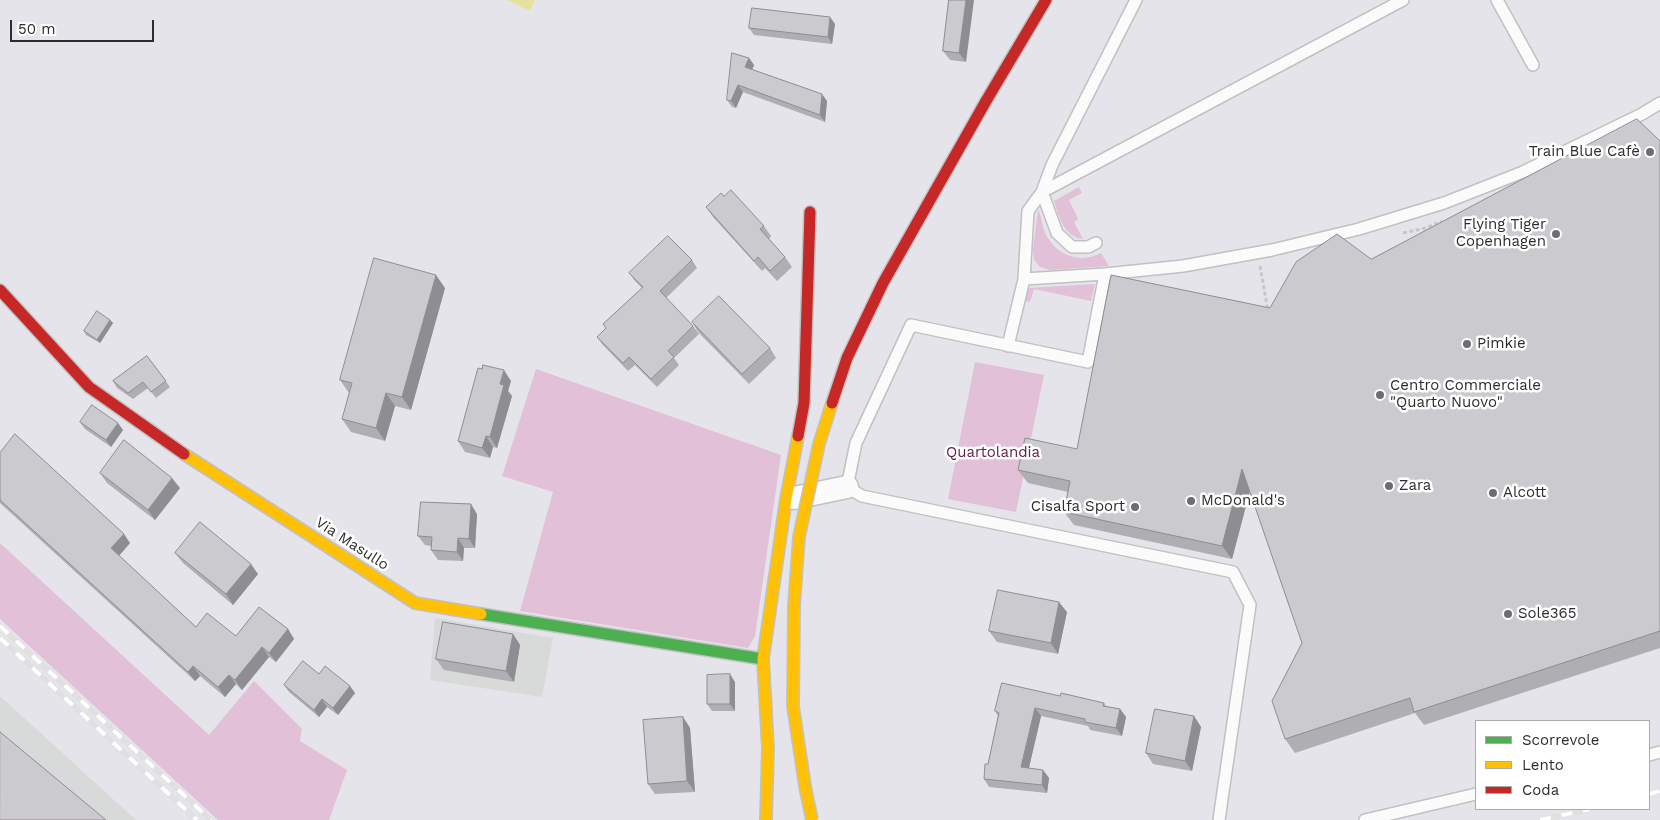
<!DOCTYPE html>
<html>
<head>
<meta charset="utf-8">
<style>
  body { margin:0 }
  #map { position:relative; width:1660px; height:820px; overflow:hidden; background:#e5e4ea; font-family:"Work Sans",sans-serif }
  canvas { display:block }
  .legend { position:absolute; left:1475px; top:720px; width:175px; height:90px; box-sizing:border-box; background:#fff; border:1px solid #ababab; margin:0; padding:6px 9px; list-style:none; font-size:15px; color:#2d2d2d }
  .legend li { display:flex; align-items:center; gap:10px; height:25px }
  .legend b { width:25px; border:1px solid #ababab }
  .scale { position:absolute; left:10px; top:20px; width:144px; height:22px; box-sizing:border-box; border:2px solid #2d2d2d; border-top:0; padding-left:6px; font-size:15px; line-height:18px; white-space:nowrap; color:#2d2d2d; -webkit-text-stroke:4px #fff; paint-order:stroke }
</style>
</head>
<body>
<div id="map">
<canvas width="1660" height="820"></canvas>
<ul class="legend">
<li><b style="height:6px;background:#4caf50"></b>Scorrevole</li>
<li><b style="height:6px;background:#ffc107"></b>Lento</li>
<li><b style="height:6px;background:#c62828"></b>Coda</li>
</ul>
<div class="scale">50 m</div>
</div>
<script>
const g = document.querySelector('canvas').getContext('2d');
g.lineJoin = 'round';
function fill(path, color) {
  g.fillStyle = color;
  g.fill(path, 'evenodd');
}
function trace(path, color, width, dash) {
  g.strokeStyle = color;
  g.lineWidth = width;
  g.lineCap = dash ? 'butt' : 'round';
  g.setLineDash(dash || []);
  g.stroke(path);
}
function drawText(font, color, halo, rows, align = 'center') {
  g.font = font + ' "Work Sans",sans-serif';
  g.lineWidth = 5;
  g.setLineDash([]);
  g.textBaseline = 'middle';
  g.strokeStyle = halo;
  g.fillStyle = color;
  for (const [text, x, y, turn = 0] of rows) {
    g.save();
    g.translate(x, y);
    g.rotate((+turn || 0) * Math.PI / 180);
    g.textAlign = isNaN(turn) ? turn : align;
    if (halo) g.strokeText(text, 0, 0);
    g.fillText(text, 0, 0);
    g.restore();
  }
}
fill(new Path2D(`
  M 435,618 L 553,638 L 542,697 L 430,680 Z
  M 0,696 L 136,820 L 0,820 Z`), '#d8dad9');
fill(new Path2D(`
  M 1079,187 L 1082,193 L 1069,200 L 1078,219 L 1074,222 L 1083,239 C 1064,237 1059,217 1054,201 Z
  M 1038,211 L 1039,211 C 1041,217 1042,224 1044,230 C 1053,254 1079,265 1101,253 L 1109,266 L 1050,270 L 1040,267 L 1034,260 L 1033,248 Z
  M 1095,284 L 1091,301 L 1034,289 L 1030,302 L 1025,301 L 1028,288 Z
  M 975,362 L 1044,375 L 1016,512 L 948,499 Z
  M 536,369 L 781,455 L 755,636 L 748,648 L 520,611 L 553,492 L 502,476 Z
  M 0,543 L 209,735 L 254,681 L 302,729 L 300,741 L 347,770 L 329,820 L 218,820 L 0,619 Z`), '#e1c0d8');
fill(new Path2D(`
  M 507,0 L 535,0 L 530,11 Z`), '#e5e29e');
const lane = new Path2D(`
  M 1403,0 L 1042,192 L 1028,211 L 1024,279 L 1105,274 L 1183,266 L 1272,250 L 1359,229 L 1444,203 L 1523,172 L 1642,114 L 1660,103
  M 1497,0 L 1533,65
  M 1096,243 L 1088,247 L 1072,247 L 1057,233 L 1042,192 L 1052,165 L 1136,0
  M 1105,274 L 1088,362 L 911,325 L 856,443 L 847,487 L 862,496 L 1233,572 L 1250,605 L 1219,820
  M 1008,346 L 1024,279
  M 1649,755 L 1660,752
  M 1365,820 L 1476,794`);
const street = new Path2D(`
  M 794,498 L 847,487`);
const fast = new Path2D(`
  M 481,614 L 763,659`);
const slow = new Path2D(`
  M 184,454 L 415,603 L 481,614
  M 766,820 L 768,748 L 763,659 L 786,499 L 798,436`);
const jam = new Path2D(`
  M 986,101 L 1046,0
  M 0,290 L 89,387 L 184,454
  M 798,436 L 804,403 L 810,212`);
trace(lane, '#c1c1c2', 14);
trace(street, '#c1c1c2', 25);
trace(fast, '#c1c1c2', 14);
trace(slow, '#c1c1c2', 14);
trace(jam, '#c1c1c2', 14);
trace(new Path2D(`
  M 1403,233 L 1426,228 L 1442,221
  M 1260,266 L 1268,311`), '#c7c7c7', 3, [4, 2.5]);
trace(lane, '#fbfbfc', 11);
trace(street, '#fbfbfc', 22);
trace(fast, '#4caf50', 11);
trace(slow, '#ffc107', 11);
trace(jam, '#c62828', 11);
const rail = new Path2D(`
  M 0,626 L 211,820
  M 0,638 L 197,820
  M 1649,794 L 1660,791
  M 1540,820 L 1590,809`);
trace(rail, '#dfe0df', 5.5);
trace(rail, '#fff', 4, [11]);
const slowBridge = new Path2D(`
  M 812,820 L 805,786 L 793,706 L 794,606 L 799,537 L 819,444 L 832,403`);
const jamBridge = new Path2D(`
  M 832,403 L 847,358 L 883,283 L 986,101`);
trace(slowBridge, '#c3c3c6', 14, []);
trace(jamBridge, '#c3c3c6', 14, []);
trace(slowBridge, '#ffc107', 11);
trace(jamBridge, '#c62828', 11);
fill(new Path2D(`
  M 949,0 L 966,62 L 950,60 L 943,51 Z
  M 835,24 L 832,44 L 754,35 L 749,28 Z
  M 749,58 L 754,65 L 752,70 L 827,101 L 825,122 L 743,92 L 736,108 L 732,107 L 727,100 Z
  M 1660,141 L 1660,648 L 1424,725 L 1415,713 L 1295,753 L 1285,739 L 1302,643 L 1250,491 L 1232,559 L 1074,525 L 1064,512 L 1068,492 L 1028,483 L 1018,470 L 1077,449 L 1270,308 L 1371,259 Z
  M 724,196 L 764,226 L 771,236 L 769,239 L 785,257 L 792,267 L 777,281 L 765,268 L 762,271 L 713,217 L 706,207 Z
  M 692,260 L 697,268 L 666,298 L 693,326 L 699,334 L 674,358 L 679,365 L 657,387 L 635,365 L 628,371 L 602,344 L 597,337 L 606,328 L 603,324 L 642,288 L 635,281 L 629,273 Z
  M 445,288 L 411,410 L 395,406 L 385,441 L 351,432 L 342,419 L 349,393 L 340,380 Z
  M 110,320 L 113,323 L 100,343 L 86,335 L 84,331 Z
  M 692,322 L 770,348 L 776,358 L 749,384 L 698,332 Z
  M 147,356 L 170,387 L 156,398 L 148,388 L 133,399 L 117,388 L 113,381 Z
  M 482,369 L 511,381 L 508,391 L 512,396 L 497,448 L 493,447 L 490,458 L 465,452 L 458,441 Z
  M 80,422 L 123,430 L 111,447 L 85,429 Z
  M 0,453 L 130,543 L 119,556 L 196,627 L 236,636 L 288,629 L 294,639 L 276,662 L 269,657 L 242,690 L 236,684 L 225,697 L 200,676 L 195,681 L 0,503 Z
  M 100,473 L 180,488 L 155,520 L 107,483 Z
  M 477,514 L 475,548 L 464,548 L 463,561 L 438,560 L 431,550 L 431,546 L 425,545 L 418,536 Z
  M 175,553 L 258,574 L 233,605 L 183,563 Z
  M 1067,612 L 1058,654 L 997,642 L 989,631 Z
  M 513,634 L 520,645 L 514,682 L 444,670 L 436,659 Z
  M 319,674 L 355,693 L 338,715 L 327,707 L 319,717 L 289,692 L 284,685 Z
  M 735,682 L 735,711 L 712,711 L 707,704 Z
  M 1060,696 L 1104,703 L 1106,706 L 1120,709 L 1126,717 L 1122,736 L 1090,730 L 1088,726 L 1041,716 L 1029,768 L 1043,770 L 1049,778 L 1047,793 L 989,787 L 984,779 L 988,764 L 998,716 L 995,711 Z
  M 1194,716 L 1201,727 L 1192,771 L 1153,764 L 1146,753 Z
  M 683,717 L 690,728 L 695,792 L 655,794 L 648,784 Z`), '#afaeb2');
fill(new Path2D(`
  M 966,0 L 974,0 L 966,62 L 959,53 Z
  M 830,17 L 835,24 L 832,44 L 828,37 Z
  M 749,58 L 754,65 L 750,74 L 745,67 Z
  M 738,85 L 743,92 L 736,108 L 731,101 Z
  M 822,94 L 827,101 L 825,122 L 820,115 Z
  M 436,275 L 445,288 L 411,410 L 402,397 Z
  M 110,320 L 113,323 L 100,343 L 97,340 Z
  M 504,370 L 511,381 L 508,391 L 512,396 L 497,448 L 490,437 L 500,384 Z
  M 386,393 L 395,406 L 385,441 L 376,428 Z
  M 118,423 L 123,430 L 111,447 L 106,440 Z
  M 486,436 L 493,447 L 490,458 L 482,448 Z
  M 1242,469 L 1252,483 L 1232,559 L 1222,546 Z
  M 172,478 L 180,488 L 155,520 L 148,510 Z
  M 471,504 L 477,514 L 475,548 L 469,539 Z
  M 124,534 L 130,543 L 117,558 L 111,548 Z
  M 458,538 L 464,548 L 463,561 L 457,552 Z
  M 251,564 L 258,574 L 233,605 L 226,594 Z
  M 1059,602 L 1067,612 L 1058,654 L 1051,643 Z
  M 288,629 L 294,639 L 276,662 L 269,653 Z
  M 513,634 L 520,645 L 514,682 L 506,671 Z
  M 262,647 L 269,657 L 242,690 L 235,680 Z
  M 193,666 L 200,676 L 195,681 L 188,672 Z
  M 730,674 L 735,682 L 735,711 L 730,704 Z
  M 229,675 L 236,684 L 225,697 L 218,687 Z
  M 350,686 L 355,693 L 338,715 L 333,708 Z
  M 322,699 L 327,707 L 319,717 L 314,710 Z
  M 1035,708 L 1041,716 L 1027,776 L 1021,767 Z
  M 1120,709 L 1126,717 L 1122,736 L 1116,728 Z
  M 1194,716 L 1201,727 L 1192,771 L 1185,761 Z
  M 683,717 L 690,728 L 695,792 L 687,781 Z
  M 1043,770 L 1049,778 L 1047,793 L 1042,785 Z`), '#8e8d91');
const building = new Path2D(`
  M 949,0 L 966,0 L 959,53 L 943,51 Z
  M 752,8 L 830,17 L 828,37 L 749,28 Z
  M 732,53 L 749,58 L 745,67 L 822,94 L 820,115 L 738,85 L 731,101 L 727,100 Z
  M 1637,119 L 1660,141 L 1660,631 L 1414,712 L 1410,698 L 1285,739 L 1272,701 L 1302,643 L 1242,469 L 1222,546 L 1064,512 L 1070,481 L 1018,470 L 1025,438 L 1077,449 L 1111,275 L 1270,308 L 1296,262 L 1337,234 L 1371,259 Z
  M 731,190 L 764,226 L 760,229 L 785,257 L 770,271 L 758,257 L 754,261 L 706,207 L 721,193 L 724,196 Z
  M 668,236 L 692,260 L 660,291 L 693,326 L 668,351 L 674,357 L 651,379 L 629,357 L 623,363 L 597,337 L 606,328 L 603,324 L 643,287 L 629,273 Z
  M 374,258 L 436,275 L 402,397 L 386,393 L 376,428 L 342,419 L 352,383 L 340,380 Z
  M 719,296 L 770,348 L 742,374 L 692,322 Z
  M 97,311 L 110,320 L 97,340 L 84,331 Z
  M 147,356 L 166,381 L 151,392 L 143,382 L 128,393 L 113,381 Z
  M 483,365 L 504,370 L 500,384 L 504,385 L 490,437 L 486,436 L 482,448 L 458,441 L 478,368 L 482,369 Z
  M 92,405 L 118,423 L 106,440 L 80,422 Z
  M 15,434 L 124,534 L 111,548 L 196,627 L 207,613 L 236,636 L 259,607 L 288,629 L 269,653 L 262,647 L 235,680 L 229,675 L 218,687 L 193,666 L 188,672 L 0,500 L 0,453 Z
  M 124,440 L 172,478 L 148,510 L 100,473 Z
  M 421,502 L 471,504 L 469,539 L 458,538 L 457,552 L 431,550 L 432,537 L 418,536 Z
  M 200,522 L 251,564 L 226,594 L 175,553 Z
  M 998,590 L 1059,602 L 1051,643 L 989,631 Z
  M 443,622 L 513,634 L 506,671 L 436,659 Z
  M 303,661 L 319,674 L 325,666 L 350,686 L 333,708 L 322,699 L 314,710 L 284,685 Z
  M 730,674 L 730,704 L 707,704 L 707,675 Z
  M 1002,683 L 1060,696 L 1061,693 L 1104,703 L 1103,706 L 1120,709 L 1116,728 L 1085,722 L 1085,719 L 1035,708 L 1021,767 L 1043,770 L 1042,785 L 984,779 L 985,764 L 988,764 L 999,713 L 995,711 Z
  M 1155,709 L 1194,716 L 1185,761 L 1146,753 Z
  M 683,717 L 687,781 L 648,784 L 643,720 Z
  M 0,732 L 106,820 L 0,820 Z`);
fill(building, '#cbcacf');
trace(building, '#8e8d91', 1);
for (const [x, y, r, color] of [
  [1650,152,5,"#6d6d6f"],
  [1556,234,5,"#6d6d6f"],
  [1467,344,5,"#6d6d6f"],
  [1380,395,5,"#6d6d6f"],
  [1389,486,5,"#6d6d6f"],
  [1493,493,5,"#6d6d6f"],
  [1191,501,5,"#6d6d6f"],
  [1135,507,5,"#6d6d6f"],
  [1508,614,5,"#6d6d6f"]
]) {
  const dot = new Path2D();
  dot.arc(x, y, r, 0, 2 * Math.PI);
  g.fillStyle = color;
  g.fill(dot);
  trace(dot, '#fff', 2);
}
drawText('15px', '#2d2d2d', '#fff', [
  ["Train Blue Cafè",1640,152,"right"],
  ["Flying Tiger",1546,225,"right"],
  ["Copenhagen",1546,242,"right"],
  ["Pimkie",1477,344],
  ["Centro Commerciale",1390,386],
  ["\"Quarto Nuovo\"",1390,403],
  ["Zara",1399,486],
  ["Alcott",1503,493],
  ["McDonald's",1201,501],
  ["Cisalfa Sport",1125,507,"right"],
  ["Sole365",1518,614]
], 'left');
drawText('15px', '#652144', '#fff', [
  ["Quartolandia",993,453]
]);
drawText('15px', '#2d2d2d', '#fff', [
  ["Via Masullo",352,544,33]
]);
</script>
</body>
</html>
